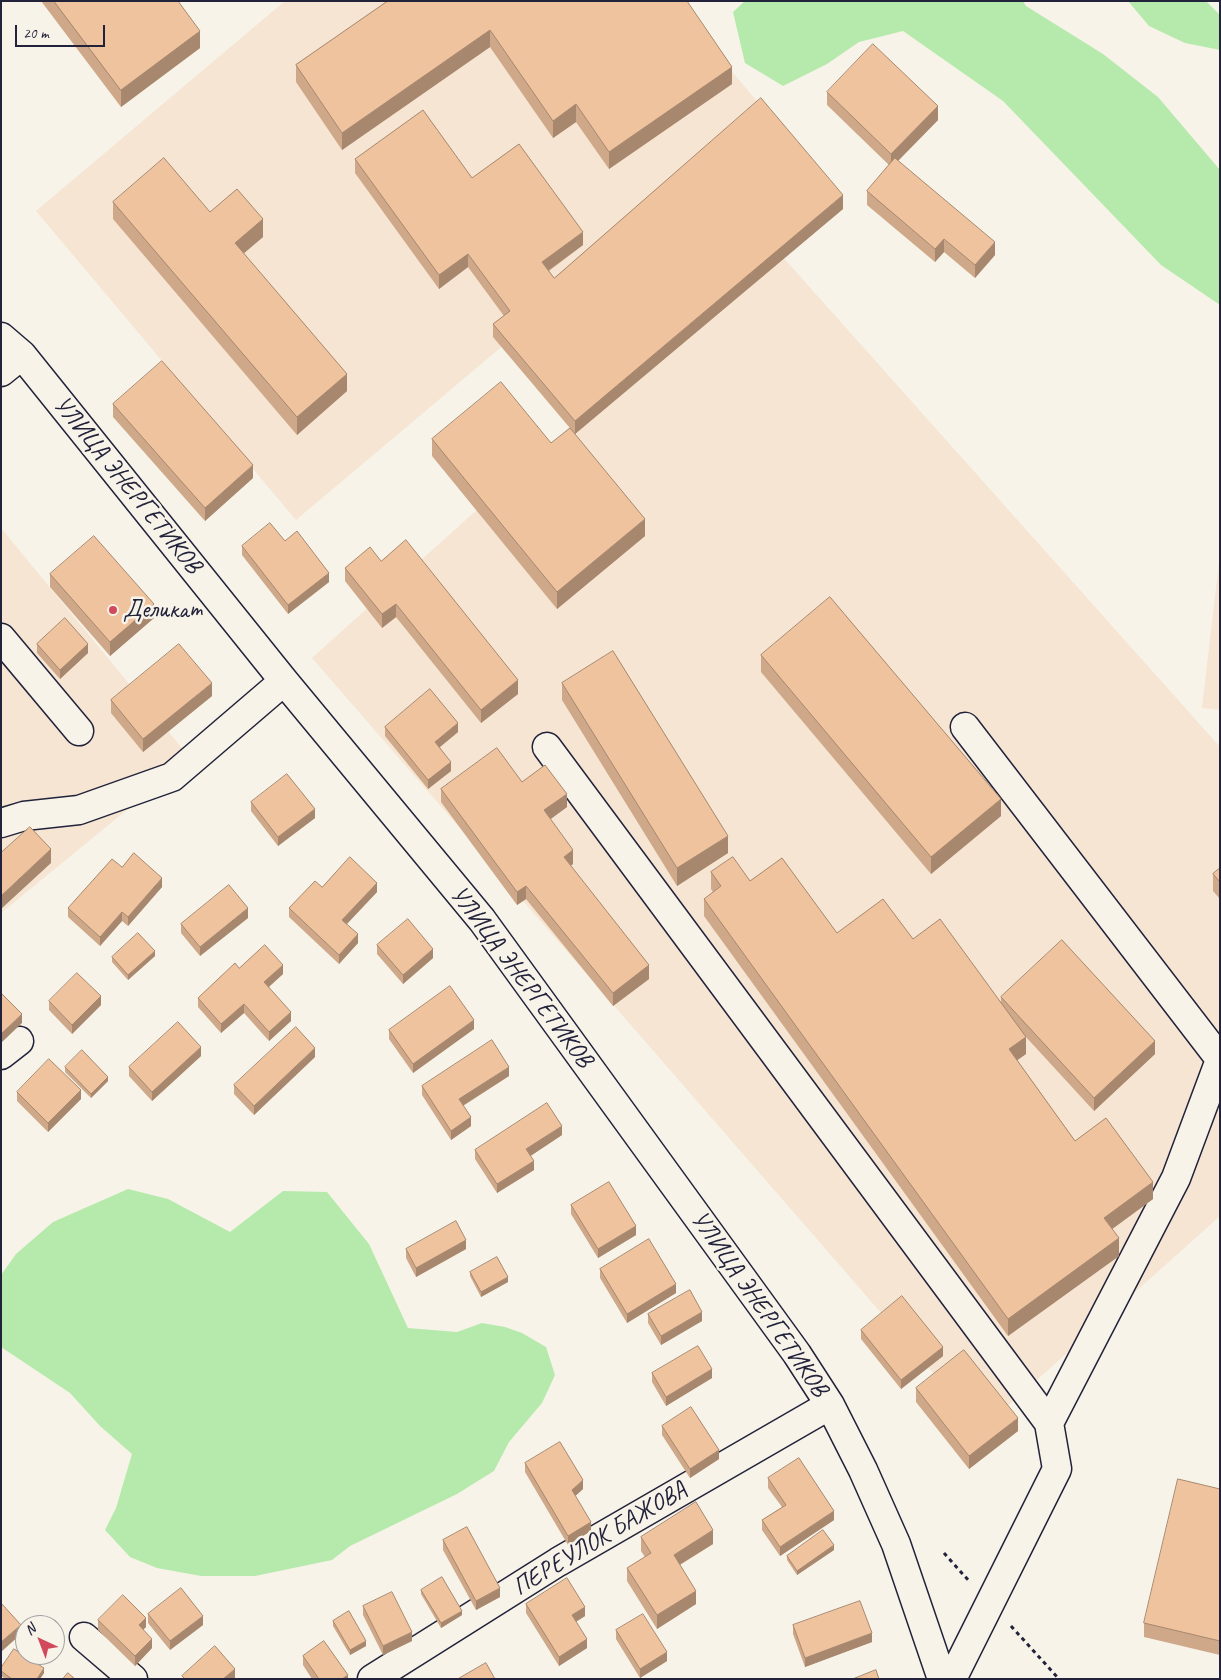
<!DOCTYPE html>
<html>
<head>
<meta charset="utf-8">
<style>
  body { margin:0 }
  #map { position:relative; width:1221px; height:1680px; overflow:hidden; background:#f7f3e8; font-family:Caveat,sans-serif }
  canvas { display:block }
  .frame { position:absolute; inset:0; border:2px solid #22223b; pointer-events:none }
  .north { position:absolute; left:15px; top:1615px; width:50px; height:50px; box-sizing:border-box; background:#f7f3e8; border:1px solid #a29fa3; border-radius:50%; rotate:317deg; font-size:14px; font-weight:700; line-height:20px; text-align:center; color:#22223b }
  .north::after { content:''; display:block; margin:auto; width:18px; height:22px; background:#d1495b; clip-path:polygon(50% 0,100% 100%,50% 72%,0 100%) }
  .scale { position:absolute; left:15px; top:25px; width:90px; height:22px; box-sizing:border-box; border:2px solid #22223b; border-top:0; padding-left:6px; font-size:15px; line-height:18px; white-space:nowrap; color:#22223b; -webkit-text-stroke:4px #f7f3e8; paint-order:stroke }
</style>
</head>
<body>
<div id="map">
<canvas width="1221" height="1680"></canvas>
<div class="frame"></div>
<div class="north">N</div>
<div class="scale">20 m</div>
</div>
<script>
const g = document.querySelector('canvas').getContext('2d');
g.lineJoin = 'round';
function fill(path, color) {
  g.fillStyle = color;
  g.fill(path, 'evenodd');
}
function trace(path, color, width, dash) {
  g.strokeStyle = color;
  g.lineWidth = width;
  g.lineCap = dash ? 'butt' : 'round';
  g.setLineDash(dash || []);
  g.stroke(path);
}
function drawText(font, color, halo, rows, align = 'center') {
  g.font = font + ' Caveat,sans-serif';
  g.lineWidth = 5;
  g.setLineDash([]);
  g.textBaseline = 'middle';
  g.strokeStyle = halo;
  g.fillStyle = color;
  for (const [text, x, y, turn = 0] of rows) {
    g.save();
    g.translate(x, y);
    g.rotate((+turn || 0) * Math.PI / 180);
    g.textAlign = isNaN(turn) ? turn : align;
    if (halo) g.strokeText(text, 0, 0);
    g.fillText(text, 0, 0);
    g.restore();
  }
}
fill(new Path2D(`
  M 285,1 L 672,1 L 772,119 L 296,520 L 36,211 Z
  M 772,245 L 1220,747 L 1220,1216 L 982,1429 L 312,658 Z
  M 1,528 L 190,758 L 1,913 Z
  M 1220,554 L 1220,710 L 1202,708 Z`), '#f5e5d2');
fill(new Path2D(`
  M 745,1 L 1023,1 L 1026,6 L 1103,54 L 1158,97 L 1220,170 L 1220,305 L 1161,265 L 1003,101 L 903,31 L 859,42 L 827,64 L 783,86 L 745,63 L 733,12 Z
  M 1128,1 L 1206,1 L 1220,15 L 1220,50 L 1185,43 L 1149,26 Z
  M 128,1189 L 168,1199 L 230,1232 L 283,1191 L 327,1192 L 369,1244 L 408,1328 L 457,1332 L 482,1323 L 505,1327 L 522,1333 L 546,1347 L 555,1375 L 542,1403 L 509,1442 L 494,1471 L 457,1494 L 350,1546 L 332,1560 L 255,1576 L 201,1576 L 157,1568 L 130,1557 L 105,1530 L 116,1508 L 132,1454 L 100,1426 L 70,1393 L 1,1347 L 1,1275 L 16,1254 L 53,1222 Z`), '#b6eaac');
const minor = new Path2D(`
  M 1,337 L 22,355 L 284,681 L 482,920 L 797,1354 L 830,1405 L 863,1470 L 896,1544 L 942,1679
  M 1,372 L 22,355
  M 1,638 L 79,731
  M 965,727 L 1220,1059
  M 547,747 L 1049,1423 L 1057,1469 L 952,1679
  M 1,823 L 24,816 L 79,810 L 172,777 L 284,681
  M 1,1055 L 19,1041
  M 1049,1423 L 1176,1178 L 1220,1060
  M 84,1637 L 133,1679
  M 372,1679 L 558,1562 L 830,1405`);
trace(minor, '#22223b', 31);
trace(new Path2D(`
  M 944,1553 L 969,1581
  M 1011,1626 L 1059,1679`), '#22223b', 3, [4, 4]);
trace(minor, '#f7f3e8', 28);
fill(new Path2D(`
  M 41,1 L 178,1 L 200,48 L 121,107 Z
  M 388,1 L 732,84 L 609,169 L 576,122 L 553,138 L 490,47 L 342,150 L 296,82 L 296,65 Z
  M 827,92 L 938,120 L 898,161 L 995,255 L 975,278 L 944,252 L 935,262 L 867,205 L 867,191 L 889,165 L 827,105 Z
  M 355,159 L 472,178 L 583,245 L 549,271 L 554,278 L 843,209 L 575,434 L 493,337 L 493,324 L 504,316 L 468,267 L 439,289 L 355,173 Z
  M 113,202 L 210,212 L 263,237 L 243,253 L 347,391 L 297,435 L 113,219 Z
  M 113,404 L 253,478 L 205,521 L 113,417 Z
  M 432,439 L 551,443 L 645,536 L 557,609 L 432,456 Z
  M 285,541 L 329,582 L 288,614 L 242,555 L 242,546 Z
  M 381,561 L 518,694 L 481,723 L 396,617 L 382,628 L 345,581 L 345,568 Z
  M 50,574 L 154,618 L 110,656 L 50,587 Z
  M 37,644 L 88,653 L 60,679 L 37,653 Z
  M 761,655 L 1001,816 L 931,874 L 761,672 Z
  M 562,683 L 728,853 L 677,886 L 562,700 Z
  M 212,696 L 143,752 L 111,713 L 111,700 Z
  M 385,727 L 458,732 L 440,747 L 451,771 L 428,789 L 385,736 Z
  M 522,782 L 567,807 L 550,819 L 573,864 L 570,866 L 649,979 L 613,1006 L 526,899 L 517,905 L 441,802 L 441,789 Z
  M 251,802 L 315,818 L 278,846 L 251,811 Z
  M 122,867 L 162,887 L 128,926 L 122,921 L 100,946 L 68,917 L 68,908 Z
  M 1220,868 L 1220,899 L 1213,891 L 1213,874 Z
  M 711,872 L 750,881 L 837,933 L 913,939 L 1001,1002 L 1001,997 L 1155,1054 L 1094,1111 L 1026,1037 L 1026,1054 L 1017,1060 L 1075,1141 L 1153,1199 L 1112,1229 L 1119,1256 L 1008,1336 L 704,916 L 704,899 L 713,892 L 711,889 Z
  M 322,887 L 377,892 L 347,924 L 358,943 L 339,964 L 289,917 L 289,908 Z
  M 248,918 L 200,956 L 181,933 L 181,924 Z
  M 377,945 L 433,958 L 403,984 L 377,954 Z
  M 155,956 L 128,980 L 112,962 L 112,957 Z
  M 239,968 L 283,974 L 269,987 L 291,1021 L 269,1041 L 244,1013 L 221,1033 L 198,1007 L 198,998 Z
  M 49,1001 L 101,1005 L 72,1034 L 49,1010 Z
  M 474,1029 L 413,1073 L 389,1039 L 389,1030 Z
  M 201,1056 L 152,1101 L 129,1076 L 129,1067 Z
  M 315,1057 L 254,1115 L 234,1094 L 234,1085 Z
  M 65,1067 L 108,1081 L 91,1098 L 65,1072 Z
  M 509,1076 L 463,1106 L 471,1126 L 451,1140 L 422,1095 L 422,1086 Z
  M 17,1092 L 81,1099 L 48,1132 L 17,1101 Z
  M 562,1135 L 530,1156 L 534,1170 L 497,1193 L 475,1159 L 475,1150 Z
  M 571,1205 L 636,1235 L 598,1258 L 571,1214 Z
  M 406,1249 L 466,1249 L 416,1277 L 406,1258 Z
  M 600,1269 L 676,1293 L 627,1323 L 600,1278 Z
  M 470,1272 L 508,1282 L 481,1297 L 470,1276 Z
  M 648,1314 L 702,1321 L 661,1345 L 648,1323 Z
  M 861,1330 L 943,1356 L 901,1389 L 861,1339 Z
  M 652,1373 L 712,1378 L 666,1406 L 652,1382 Z
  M 916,1388 L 1018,1431 L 969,1469 L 916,1402 Z
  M 662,1426 L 719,1459 L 690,1478 L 662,1435 Z
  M 525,1463 L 583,1489 L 575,1496 L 591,1531 L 568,1545 L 525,1472 Z
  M 768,1478 L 834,1520 L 780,1556 L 762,1530 L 762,1520 L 782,1507 L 768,1488 Z
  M 1220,1489 L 1220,1655 L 1144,1637 L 1144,1623 Z
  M 641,1537 L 713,1544 L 680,1565 L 696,1604 L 657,1629 L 627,1581 L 627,1568 L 645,1557 L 641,1551 Z
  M 443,1540 L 500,1597 L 476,1610 L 443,1550 Z
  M 834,1550 L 797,1575 L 787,1560 L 787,1556 Z
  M 421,1590 L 462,1615 L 441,1628 L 421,1594 Z
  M 526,1604 L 585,1616 L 576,1622 L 587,1648 L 559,1666 L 526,1613 Z
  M 363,1606 L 412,1641 L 383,1655 L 363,1615 Z
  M 148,1614 L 203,1625 L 170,1650 L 148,1623 Z
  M 98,1620 L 146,1627 L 143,1629 L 152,1648 L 135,1666 L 98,1630 Z
  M 333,1621 L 366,1646 L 350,1655 L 333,1626 Z
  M 793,1625 L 872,1642 L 805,1667 L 793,1634 Z
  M 616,1630 L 667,1661 L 640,1678 L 616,1639 Z
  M 303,1656 L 348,1679 L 312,1679 L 303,1665 Z
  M 1,1668 L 44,1673 L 40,1679 L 6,1679 L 1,1676 Z`), '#cea888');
fill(new Path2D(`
  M 490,30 L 490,47 L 342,150 L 342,133 Z
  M 200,31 L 200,48 L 121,107 L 121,90 Z
  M 732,67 L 732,84 L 609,169 L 609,152 Z
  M 576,104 L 576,122 L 553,138 L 553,121 Z
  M 938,106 L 938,120 L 891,168 L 891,154 Z
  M 843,195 L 843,209 L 575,434 L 575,421 Z
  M 263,219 L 263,237 L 235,261 L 235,243 Z
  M 583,232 L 583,245 L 542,275 L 542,262 Z
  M 944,239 L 944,252 L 935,262 L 935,249 Z
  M 995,242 L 995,255 L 975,278 L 975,265 Z
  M 468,254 L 468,267 L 439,289 L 439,275 Z
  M 347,374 L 347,391 L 297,435 L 297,417 Z
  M 253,465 L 253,478 L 205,521 L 205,508 Z
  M 645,519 L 645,536 L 557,609 L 557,592 Z
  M 329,573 L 329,582 L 288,614 L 288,605 Z
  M 154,604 L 154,618 L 110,656 L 110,642 Z
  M 396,604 L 396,617 L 382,628 L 382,614 Z
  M 88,644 L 88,653 L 60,679 L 60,670 Z
  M 518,680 L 518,694 L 481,723 L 481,710 Z
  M 212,683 L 212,696 L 143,752 L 143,739 Z
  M 458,723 L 458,732 L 435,751 L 435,742 Z
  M 451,762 L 451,771 L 428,789 L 428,780 Z
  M 567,794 L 567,807 L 544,824 L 544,810 Z
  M 1001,799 L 1001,816 L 931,874 L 931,857 Z
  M 315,809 L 315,818 L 278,846 L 278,837 Z
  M 728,836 L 728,853 L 677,886 L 677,868 Z
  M 51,849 L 51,863 L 1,909 L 1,896 Z
  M 573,850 L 573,864 L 564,870 L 564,857 Z
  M 162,878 L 162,887 L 128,926 L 128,917 Z
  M 377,883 L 377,892 L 342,929 L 342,920 Z
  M 526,886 L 526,899 L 517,905 L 517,892 Z
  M 248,908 L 248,918 L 200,956 L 200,947 Z
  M 122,912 L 122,921 L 100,946 L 100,937 Z
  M 358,934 L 358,943 L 339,964 L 339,955 Z
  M 433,949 L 433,958 L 403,984 L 403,975 Z
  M 155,951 L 155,956 L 128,980 L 128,975 Z
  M 283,965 L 283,974 L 264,991 L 264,982 Z
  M 649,965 L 649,979 L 613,1006 L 613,993 Z
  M 101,996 L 101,1005 L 72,1034 L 72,1025 Z
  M 244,1004 L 244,1013 L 221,1033 L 221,1024 Z
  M 291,1012 L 291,1021 L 269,1041 L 269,1032 Z
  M 22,1014 L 22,1023 L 1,1043 L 1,1034 Z
  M 474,1020 L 474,1029 L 413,1073 L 413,1064 Z
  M 1026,1037 L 1026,1054 L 1009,1066 L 1009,1049 Z
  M 1155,1041 L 1155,1054 L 1094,1111 L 1094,1098 Z
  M 201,1047 L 201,1056 L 152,1101 L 152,1092 Z
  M 315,1048 L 315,1057 L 254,1115 L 254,1106 Z
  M 509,1067 L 509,1076 L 459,1108 L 459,1099 Z
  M 108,1077 L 108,1081 L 91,1098 L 91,1094 Z
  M 81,1090 L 81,1099 L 48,1132 L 48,1123 Z
  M 471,1117 L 471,1126 L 451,1140 L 451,1131 Z
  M 562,1126 L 562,1135 L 526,1159 L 526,1149 Z
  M 534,1161 L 534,1170 L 497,1193 L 497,1184 Z
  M 1153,1182 L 1153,1199 L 1104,1235 L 1104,1218 Z
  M 636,1226 L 636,1235 L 598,1258 L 598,1249 Z
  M 1119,1238 L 1119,1256 L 1008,1336 L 1008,1319 Z
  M 466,1240 L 466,1249 L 416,1277 L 416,1268 Z
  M 508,1277 L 508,1282 L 481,1297 L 481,1292 Z
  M 676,1284 L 676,1293 L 627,1323 L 627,1314 Z
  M 702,1312 L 702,1321 L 661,1345 L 661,1336 Z
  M 943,1347 L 943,1356 L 901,1389 L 901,1380 Z
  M 712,1369 L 712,1378 L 666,1406 L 666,1397 Z
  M 1018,1418 L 1018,1431 L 969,1469 L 969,1456 Z
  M 719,1450 L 719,1459 L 690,1478 L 690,1469 Z
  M 583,1480 L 583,1489 L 572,1499 L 572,1490 Z
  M 834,1511 L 834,1520 L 780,1556 L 780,1547 Z
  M 591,1522 L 591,1531 L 568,1545 L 568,1536 Z
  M 713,1530 L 713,1544 L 674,1568 L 674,1555 Z
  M 834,1545 L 834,1550 L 797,1575 L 797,1571 Z
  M 500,1588 L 500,1597 L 476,1610 L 476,1601 Z
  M 696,1591 L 696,1604 L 657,1629 L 657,1615 Z
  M 585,1607 L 585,1616 L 572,1624 L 572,1615 Z
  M 462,1611 L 462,1615 L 441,1628 L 441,1623 Z
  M 203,1616 L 203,1625 L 170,1650 L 170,1641 Z
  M 146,1618 L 146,1627 L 139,1634 L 139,1625 Z
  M 21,1625 L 21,1634 L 1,1652 L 1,1642 Z
  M 412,1632 L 412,1641 L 383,1655 L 383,1646 Z
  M 872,1633 L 872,1642 L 805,1667 L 805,1658 Z
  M 152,1639 L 152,1648 L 135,1666 L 135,1656 Z
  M 587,1639 L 587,1648 L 559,1666 L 559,1657 Z
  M 366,1641 L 366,1646 L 350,1655 L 350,1650 Z
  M 667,1652 L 667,1661 L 640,1678 L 640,1669 Z
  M 44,1668 L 44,1673 L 40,1679 L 37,1679 Z
  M 235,1669 L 235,1678 L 234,1679 L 223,1679 Z
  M 348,1675 L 348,1679 L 342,1679 Z`), '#a7886f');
const building = new Path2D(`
  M 54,1 L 178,1 L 200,31 L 121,90 Z
  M 388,1 L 687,1 L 732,67 L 609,152 L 576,104 L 553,121 L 490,30 L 342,133 L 296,65 Z
  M 873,44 L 938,106 L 891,154 L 827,92 Z
  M 761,98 L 843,195 L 575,421 L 493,324 L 510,311 L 468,254 L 439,275 L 355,159 L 423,110 L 472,178 L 519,144 L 583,232 L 542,262 L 554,278 Z
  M 164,158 L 210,212 L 237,189 L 263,219 L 235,243 L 347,374 L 297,417 L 113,202 Z
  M 895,158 L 995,242 L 975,265 L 944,239 L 935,249 L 867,191 Z
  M 162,361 L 253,465 L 205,508 L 113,404 Z
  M 501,382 L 551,443 L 570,428 L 645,519 L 557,592 L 432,439 Z
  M 270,523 L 285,541 L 297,531 L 329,573 L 288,605 L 242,546 Z
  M 94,536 L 154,604 L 110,642 L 50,574 Z
  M 406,540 L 518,680 L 481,710 L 396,604 L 382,614 L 345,568 L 370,547 L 381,561 Z
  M 830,597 L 1001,799 L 931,857 L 761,655 Z
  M 65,618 L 88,644 L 60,670 L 37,644 Z
  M 179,644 L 212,683 L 143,739 L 111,700 Z
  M 613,651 L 728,836 L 677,868 L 562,683 Z
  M 430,689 L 458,723 L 435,742 L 451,762 L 428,780 L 385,727 Z
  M 497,748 L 522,782 L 545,765 L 567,794 L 544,810 L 573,850 L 564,857 L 649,965 L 613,993 L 526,886 L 517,892 L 441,789 Z
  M 287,774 L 315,809 L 278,837 L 251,802 Z
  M 30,827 L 51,849 L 1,896 L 1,853 Z
  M 134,853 L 162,878 L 128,917 L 122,912 L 100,937 L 68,908 L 112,859 L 122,867 Z
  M 350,857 L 377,883 L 342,920 L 358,934 L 339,955 L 289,908 L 315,881 L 322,887 Z
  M 733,857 L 750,881 L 782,858 L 837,933 L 883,899 L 913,939 L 940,919 L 1026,1037 L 1009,1049 L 1075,1141 L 1106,1118 L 1153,1182 L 1104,1218 L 1119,1238 L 1008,1319 L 704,899 L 721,886 L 711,872 Z
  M 1220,868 L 1220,882 L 1213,874 Z
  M 229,885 L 248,908 L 200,947 L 181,924 Z
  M 408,919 L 433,949 L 403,975 L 377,945 Z
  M 138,933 L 155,951 L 128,975 L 112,957 Z
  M 1062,940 L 1155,1041 L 1094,1098 L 1001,997 Z
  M 265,945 L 283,965 L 264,982 L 291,1012 L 269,1032 L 244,1004 L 221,1024 L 198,998 L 235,963 L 239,968 Z
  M 77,973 L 101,996 L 72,1025 L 49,1001 Z
  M 450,986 L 474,1020 L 413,1064 L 389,1030 Z
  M 1,993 L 22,1014 L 1,1034 Z
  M 178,1022 L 201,1047 L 152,1092 L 129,1067 Z
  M 296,1027 L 315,1048 L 254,1106 L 234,1085 Z
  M 492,1040 L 509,1067 L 459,1099 L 471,1117 L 451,1131 L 422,1086 Z
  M 82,1050 L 108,1077 L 91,1094 L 65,1067 Z
  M 49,1059 L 81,1090 L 48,1123 L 17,1092 Z
  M 547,1103 L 562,1126 L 526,1149 L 534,1161 L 497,1184 L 475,1150 Z
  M 609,1182 L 636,1226 L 598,1249 L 571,1205 Z
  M 456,1221 L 466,1240 L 416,1268 L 406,1249 Z
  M 649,1239 L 676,1284 L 627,1314 L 600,1269 Z
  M 497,1257 L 508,1277 L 481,1292 L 470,1272 Z
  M 690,1290 L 702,1312 L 661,1336 L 648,1314 Z
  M 902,1296 L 943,1347 L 901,1380 L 861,1330 Z
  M 698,1346 L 712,1369 L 666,1397 L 652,1373 Z
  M 964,1350 L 1018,1418 L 969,1456 L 916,1388 Z
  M 691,1407 L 719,1450 L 690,1469 L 662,1426 Z
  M 560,1442 L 583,1480 L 572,1490 L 591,1522 L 568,1536 L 525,1463 Z
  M 799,1458 L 834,1511 L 780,1547 L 762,1520 L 786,1505 L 768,1478 Z
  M 1178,1479 L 1220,1489 L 1220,1641 L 1144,1623 Z
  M 696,1502 L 713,1530 L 674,1555 L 696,1591 L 657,1615 L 627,1568 L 651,1553 L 641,1537 Z
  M 467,1527 L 500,1588 L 476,1601 L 443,1540 Z
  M 823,1530 L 834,1545 L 797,1571 L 787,1556 Z
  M 442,1577 L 462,1611 L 441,1623 L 421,1590 Z
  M 567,1578 L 585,1607 L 572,1615 L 587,1639 L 559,1657 L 526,1604 Z
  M 181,1588 L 203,1616 L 170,1641 L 148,1614 Z
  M 392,1592 L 412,1632 L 383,1646 L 363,1606 Z
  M 123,1595 L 146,1618 L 139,1625 L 152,1639 L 135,1656 L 98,1620 Z
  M 860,1601 L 872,1633 L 805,1658 L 793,1625 Z
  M 1,1603 L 21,1625 L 1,1642 Z
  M 349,1611 L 366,1641 L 350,1650 L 333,1621 Z
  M 643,1614 L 667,1652 L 640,1669 L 616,1630 Z
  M 324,1641 L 348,1675 L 342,1679 L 319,1679 L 303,1656 Z
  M 215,1646 L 235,1669 L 223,1679 L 185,1679 L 182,1676 Z
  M 14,1649 L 44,1668 L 37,1679 L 12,1679 L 1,1671 L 1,1668 Z
  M 486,1663 L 495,1679 L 458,1679 Z
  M 876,1670 L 879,1679 L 853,1679 Z
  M 68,1673 L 75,1679 L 63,1679 Z`);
fill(building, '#efc39e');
trace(building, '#a7886f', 1);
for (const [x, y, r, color] of [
  [113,610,5,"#d1495b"]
]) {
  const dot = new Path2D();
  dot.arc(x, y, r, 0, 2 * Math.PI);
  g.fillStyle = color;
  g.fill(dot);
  trace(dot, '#f7f3e8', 2);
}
drawText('25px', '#22223b', '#f7f3e8', [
  ["УЛИЦА ЭНЕРГЕТИКОВ",127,485,51],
  ["УЛИЦА ЭНЕРГЕТИКОВ",521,977,53],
  ["УЛИЦА ЭНЕРГЕТИКОВ",759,1304,55],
  ["ПЕРЕУЛОК БАЖОВА",600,1539,-31]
]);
drawText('25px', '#22223b', '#f7f3e8', [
  ["Деликат",123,610]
], 'left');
</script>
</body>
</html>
